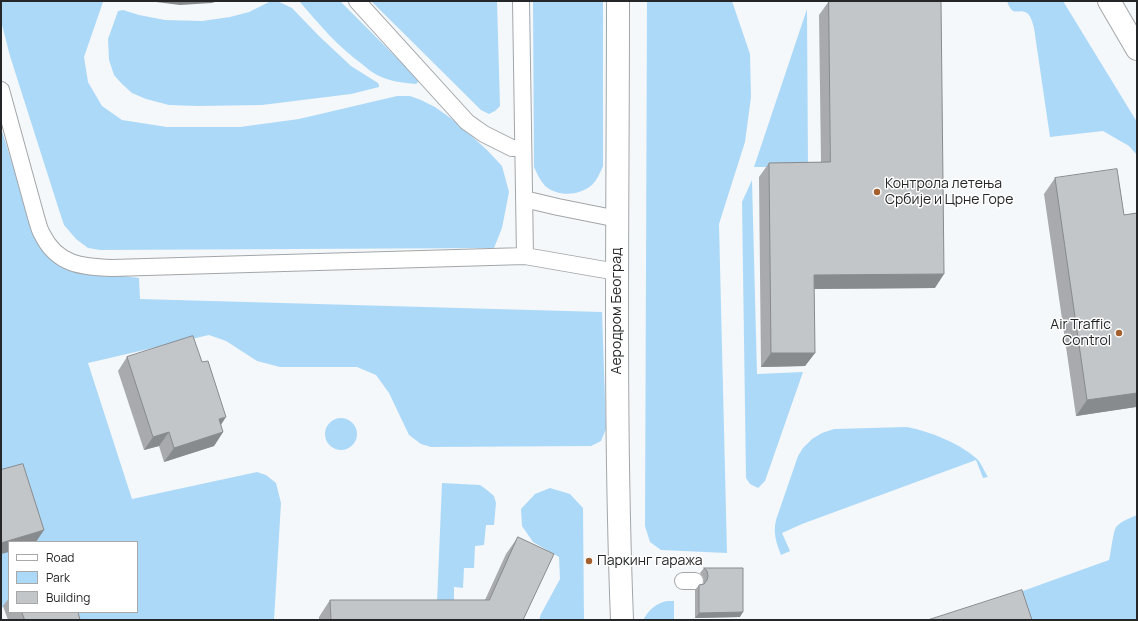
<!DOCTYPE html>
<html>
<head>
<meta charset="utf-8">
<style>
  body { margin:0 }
  #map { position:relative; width:1138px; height:621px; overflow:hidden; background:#f4f8fb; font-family:Manrope,sans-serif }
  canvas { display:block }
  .frame { position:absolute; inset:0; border:2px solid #252627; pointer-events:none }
  .legend { position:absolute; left:8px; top:541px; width:130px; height:72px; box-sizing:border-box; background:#fff; border:1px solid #a8a8a9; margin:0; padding:5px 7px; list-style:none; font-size:12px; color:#252627 }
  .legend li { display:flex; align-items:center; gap:8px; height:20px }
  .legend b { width:20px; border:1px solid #a8a8a9 }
</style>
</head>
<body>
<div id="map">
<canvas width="1138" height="621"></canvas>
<div class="frame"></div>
<ul class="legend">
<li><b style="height:5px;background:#fff"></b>Road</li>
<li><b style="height:11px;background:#add9f8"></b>Park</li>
<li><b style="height:11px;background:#c3c6c9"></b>Building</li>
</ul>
</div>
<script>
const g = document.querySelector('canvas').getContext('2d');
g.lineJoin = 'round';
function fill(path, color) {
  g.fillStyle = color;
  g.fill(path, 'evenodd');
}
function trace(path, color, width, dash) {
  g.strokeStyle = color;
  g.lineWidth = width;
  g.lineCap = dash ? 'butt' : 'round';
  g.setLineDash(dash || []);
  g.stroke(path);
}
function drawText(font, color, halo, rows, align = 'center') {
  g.font = font + ' Manrope,sans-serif';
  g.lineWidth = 3;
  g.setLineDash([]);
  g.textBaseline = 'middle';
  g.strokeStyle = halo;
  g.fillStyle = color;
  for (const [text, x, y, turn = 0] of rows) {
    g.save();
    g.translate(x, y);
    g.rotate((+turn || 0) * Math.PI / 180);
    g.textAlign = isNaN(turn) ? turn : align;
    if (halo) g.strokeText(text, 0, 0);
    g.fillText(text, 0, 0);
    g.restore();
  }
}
fill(new Path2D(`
  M 1,1 L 101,1 L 103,2 L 84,57 L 88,82 L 102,106 L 122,120 L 167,127 L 240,127 L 299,119 L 397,96 L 410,96 L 421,100 L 435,107 L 456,122 L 487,150 L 502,166 L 509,192 L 502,228 L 494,248 L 100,250 L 88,248 L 76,239 L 64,225 L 59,210 L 10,56 L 1,21 Z
  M 271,1 L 277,1 L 292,8 L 319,36 L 351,66 L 378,83 L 379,85 L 379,87 L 351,94 L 262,105 L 197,106 L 169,105 L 146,99 L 132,93 L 122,84 L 114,75 L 109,60 L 108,39 L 118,11 L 123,10 L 139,15 L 165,20 L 202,21 L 230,17 L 249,12 Z
  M 299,1 L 340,1 L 418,79 L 418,82 L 416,84 C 403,83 388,81 377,75 C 371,72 367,68 362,64 C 338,47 318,23 299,1 Z
  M 371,1 L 497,1 L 500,106 L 495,111 L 489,114 L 481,110 Z
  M 533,1 L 603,1 L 603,166 C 600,173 597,180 592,185 C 579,196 558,197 545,186 C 540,180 537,174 534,167 Z
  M 647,1 L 732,1 L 750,54 L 751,97 L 745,142 L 719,224 L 727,553 L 661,550 L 650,542 L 645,526 Z
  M 1007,1 L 1063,1 L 1137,122 L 1137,155 L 1129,146 L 1103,131 L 1050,137 L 1034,28 C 1033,24 1031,16 1027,13 C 1018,7 1013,19 1007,1 Z
  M 807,9 L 808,167 L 754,167 Z
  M 1,128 L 36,239 L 67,269 L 139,278 L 140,299 L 602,312 L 606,429 L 601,441 L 591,446 L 431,447 L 421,444 L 409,435 L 389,393 L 376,375 L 357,367 L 280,367 L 257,361 L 226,341 L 209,335 L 88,363 L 132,499 L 257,472 L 266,475 L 276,483 L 281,503 L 274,620 L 63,620 L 61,612 L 137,612 L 137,542 L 9,542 L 9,605 L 1,608 L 1,255 L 2,250 L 1,249 Z
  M 752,180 L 757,374 L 803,372 L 765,481 L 758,488 L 750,484 L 746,478 L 742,202 Z
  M325 434a16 16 0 1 1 32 0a16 16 0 1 1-32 0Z
  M 907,427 C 931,432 957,442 976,458 C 981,462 984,471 988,477 L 983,478 L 976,460 L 802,524 L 782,533 L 790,551 L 781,555 C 776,542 773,533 776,520 L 798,456 L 803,448 L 812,439 L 822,433 L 834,429 Z
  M 442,483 L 480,485 L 487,490 L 494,496 L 496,503 L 494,525 L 486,525 L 484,545 L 475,546 L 474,568 L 464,568 L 463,588 L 454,587 L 454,602 L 437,602 Z
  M 550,488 L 570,494 L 583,508 L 584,620 L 539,620 L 541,614 L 560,579 L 559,557 L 533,542 L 522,526 L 521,509 L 535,494 Z
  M 1137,515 L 1137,620 L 1015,620 L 1006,597 L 1109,560 C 1111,554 1113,529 1117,526 C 1122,521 1130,518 1137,515 Z
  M 667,601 L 674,601 L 674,620 L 643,620 C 649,610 656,603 667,601 Z`), '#add9f8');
const service = new Path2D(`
  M 357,1 L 467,122 L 484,134 L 512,148 L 523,148
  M 521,1 L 525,256
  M 1,90 L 36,217 C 38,223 39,229 42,234 C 57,265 82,267 112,268 L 525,256 L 617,272
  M 524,199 L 558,207 L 618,219
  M 683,581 L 695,581`);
const minor = new Path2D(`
  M 1109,1 L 1137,49`);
const tertiary = new Path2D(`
  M 618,1 C 618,207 614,414 622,620`);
trace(service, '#a3a6a9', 18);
trace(minor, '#a3a6a9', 24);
trace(tertiary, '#a3a6a9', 24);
trace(service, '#fff', 16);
trace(minor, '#fff', 22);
trace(tertiary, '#fff', 22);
fill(new Path2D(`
  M 829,1 L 935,288 L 814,289 L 815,353 L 805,366 L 761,367 L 759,177 L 769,163 L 821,162 L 819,15 Z
  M 1055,178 L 1124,215 L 1137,213 L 1137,406 L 1136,407 L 1076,416 L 1044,194 Z
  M 127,357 L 221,425 L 223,432 L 214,446 L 164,462 L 159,446 L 144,450 L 118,371 Z
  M 518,537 L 523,620 L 319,620 L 319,617 L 330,600 L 485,600 L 506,554 Z
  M 704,568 L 743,568 L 740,617 L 695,618 L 695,590 L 699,585 L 704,584 L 704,581 L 703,577 L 700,573 Z
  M 9,598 L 9,612 L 78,612 L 80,620 L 8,620 L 3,606 Z`), '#a8aaad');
fill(new Path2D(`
  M 148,1 L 218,1 L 212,3 L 180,5 Z
  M 944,274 L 935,288 L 805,289 L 814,275 Z
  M 771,353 L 815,353 L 805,366 L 761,367 Z
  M 1137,393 L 1137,406 L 1136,407 L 1076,416 L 1087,400 Z
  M 226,417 L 217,431 L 219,419 Z
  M 169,432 L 159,446 L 144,450 L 153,437 Z
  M 223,432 L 214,446 L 164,462 L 174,448 Z
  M 44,530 L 36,542 L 9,542 L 9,552 L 1,554 L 1,543 Z
  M 743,612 L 740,617 L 695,618 L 699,613 Z`), '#888b8d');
const building = new Path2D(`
  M 829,1 L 941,1 L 944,274 L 814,275 L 815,353 L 771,353 L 769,163 L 830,162 Z
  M 1117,169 L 1124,215 L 1137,213 L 1137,393 L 1087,400 L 1055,178 Z
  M 193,336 L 202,362 L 208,361 L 226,417 L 219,419 L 223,432 L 174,448 L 169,432 L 153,437 L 127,357 Z
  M 23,464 L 44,530 L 1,543 L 1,470 Z
  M 518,537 L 554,554 L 523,620 L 331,620 L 330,600 L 489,600 Z
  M 704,568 L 743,568 L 743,612 L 699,613 L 699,585 L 704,584 L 707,580 L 708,576 L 707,571 Z
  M 1022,590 L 1032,620 L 928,620 Z
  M 22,612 L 78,612 L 80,620 L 25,620 Z`);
fill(building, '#c3c6c9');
trace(building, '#888b8d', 1);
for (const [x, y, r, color] of [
  [877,192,4,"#a4612f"],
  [1119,333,4,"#a4612f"],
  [589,561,4,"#a4612f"]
]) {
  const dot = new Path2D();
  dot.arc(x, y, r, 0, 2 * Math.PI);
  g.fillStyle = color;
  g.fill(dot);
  trace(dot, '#fff', 1.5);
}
drawText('14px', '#252627', '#fff', [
  ["Контрола летења",885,184],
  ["Србије и Црне Горе",885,200],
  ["Air Traffic",1111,325,"right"],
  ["Control",1111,341,"right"],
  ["Паркинг гаража",597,561]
], 'left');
drawText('14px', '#252627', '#fff', [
  ["Аеродром Београд",617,311,-90]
]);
</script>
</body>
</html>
